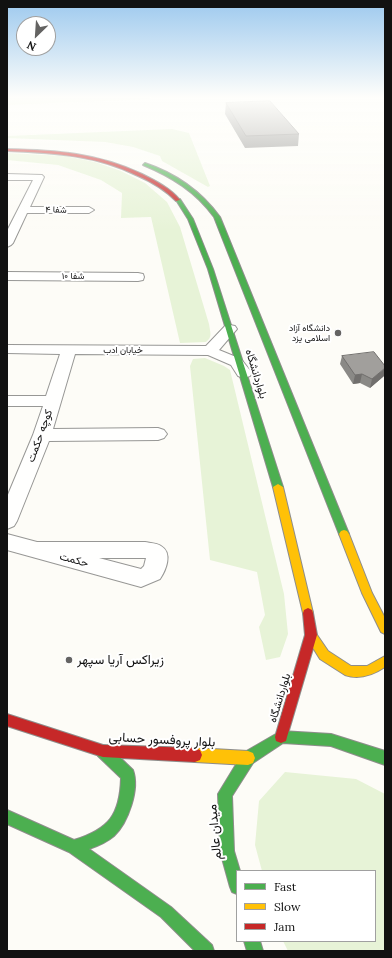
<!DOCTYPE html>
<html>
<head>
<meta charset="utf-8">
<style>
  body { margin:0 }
  #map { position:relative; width:392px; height:958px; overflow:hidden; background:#fdfcf7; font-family:Lora,serif }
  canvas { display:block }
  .frame { position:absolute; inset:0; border:8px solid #111; pointer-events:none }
  .legend { position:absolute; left:236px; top:870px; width:140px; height:72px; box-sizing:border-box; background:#fff; border:1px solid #a0a0a0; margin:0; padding:5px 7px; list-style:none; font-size:12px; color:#111 }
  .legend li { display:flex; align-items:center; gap:8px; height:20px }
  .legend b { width:20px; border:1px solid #a0a0a0 }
  .north { position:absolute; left:16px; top:16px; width:40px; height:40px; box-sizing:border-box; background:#fff; border:1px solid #a0a0a0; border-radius:50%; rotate:205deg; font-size:11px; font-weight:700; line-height:16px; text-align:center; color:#111 }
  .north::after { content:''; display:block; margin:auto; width:14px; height:18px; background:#646362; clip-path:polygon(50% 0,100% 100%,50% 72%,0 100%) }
</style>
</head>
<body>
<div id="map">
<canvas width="392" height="958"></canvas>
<div class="frame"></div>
<ul class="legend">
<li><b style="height:5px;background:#4caf50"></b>Fast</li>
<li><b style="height:5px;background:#ffc107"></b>Slow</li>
<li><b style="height:5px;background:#c62828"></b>Jam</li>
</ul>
<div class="north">N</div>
</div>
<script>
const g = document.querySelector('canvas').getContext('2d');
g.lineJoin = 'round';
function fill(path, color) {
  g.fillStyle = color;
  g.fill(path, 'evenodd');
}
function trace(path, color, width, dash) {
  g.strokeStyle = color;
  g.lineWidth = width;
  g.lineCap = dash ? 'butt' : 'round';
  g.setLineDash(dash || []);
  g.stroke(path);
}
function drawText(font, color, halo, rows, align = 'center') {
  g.font = font + ' Lora,Vazirmatn,serif';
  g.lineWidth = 4;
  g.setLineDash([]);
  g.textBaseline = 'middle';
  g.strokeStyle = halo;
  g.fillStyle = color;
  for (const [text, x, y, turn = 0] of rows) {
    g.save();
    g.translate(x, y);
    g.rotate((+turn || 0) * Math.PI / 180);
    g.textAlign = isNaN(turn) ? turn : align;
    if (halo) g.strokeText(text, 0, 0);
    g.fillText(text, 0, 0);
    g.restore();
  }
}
fill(new Path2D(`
  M 7,97 L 150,97 L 151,99 L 7,105 Z
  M 172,129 L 189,133 L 210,186 L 208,187 L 162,161 L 160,156 L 133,147 L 105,142 L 7,138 L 7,136 Z
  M 7,153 L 65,156 L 95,162 L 121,171 L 145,183 L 167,202 L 180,227 L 209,324 C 210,332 213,337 206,342 L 180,343 L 151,217 L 121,218 L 122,193 L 101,180 L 58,165 L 7,160 Z
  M 205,358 L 224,366 L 230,370 L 284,594 L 288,634 L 280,657 L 266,660 L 259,627 L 265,615 L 257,572 L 210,560 L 190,366 L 193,359 Z
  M 285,772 L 356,779 L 385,794 L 385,951 L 288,951 L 283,941 L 375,941 L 375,871 L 262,871 L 255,845 L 259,801 Z`), '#e7f3d7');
const street = new Path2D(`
  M 7,174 L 42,175 L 44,177 L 30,207 L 89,207 L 94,210 L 89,213 L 27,213 L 13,243 L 11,245 L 7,247 L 7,231 L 33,180 L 7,180 Z
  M 7,272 L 138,273 L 143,274 L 144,277 L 143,280 L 138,281 L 7,280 Z
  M 230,325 L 235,326 L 237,329 L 219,350 L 241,359 L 252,373 L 250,376 L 244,378 L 238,376 L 231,365 L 208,355 L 75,354 L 53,429 L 158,428 L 164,430 L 167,434 L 164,438 L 158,440 L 49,441 L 17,521 L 14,526 L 7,529 L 7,497 L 33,435 L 43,406 L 7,406 L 7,396 L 46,396 L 60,354 L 7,353 L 7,345 L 206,346 L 225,326 Z
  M 7,534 L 37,542 L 145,542 C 150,543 157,543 161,546 C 173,553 166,570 160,579 L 141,587 L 7,550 ZM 99,558 L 146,558 L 144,566 L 141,569 Z`);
const fast = new Path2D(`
  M 145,163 C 175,173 201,191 220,217 L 349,534 L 347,537 L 341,537 L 339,534 L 214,217 C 196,192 172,177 143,165 Z
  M 176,199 L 180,199 L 193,219 L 213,269 L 274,459 L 283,487 L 281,489 L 275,489 L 273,487 L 208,269 L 188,219 L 176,200 Z
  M 281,731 L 331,734 L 385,751 L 385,765 L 331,746 L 283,743 L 253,763 L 232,796 L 234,851 L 240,871 L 237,871 L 237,894 L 232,892 L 230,887 L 220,851 L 218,794 L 243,753 Z
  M 103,745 L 108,746 L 133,770 C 140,789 128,823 114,836 C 107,842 98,846 89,849 L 171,907 L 212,945 L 214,951 L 195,951 L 161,917 L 69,852 L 7,824 L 7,810 L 74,840 C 109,829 120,815 121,778 L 98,756 L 97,751 L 98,746 Z
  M 244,941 L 260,941 L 263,951 L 247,951 Z`);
const slow = new Path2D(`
  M 278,484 L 283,487 L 313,613 L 312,616 L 308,618 L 304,616 L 303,613 L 273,487 Z
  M 344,530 L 347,531 L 349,534 L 372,593 L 385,618 L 385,634 L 381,632 L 362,593 L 339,534 L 341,531 Z
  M 311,630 L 315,632 L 328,651 L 351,666 L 367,666 L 385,656 L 385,667 C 373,675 359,680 345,675 L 320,659 L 305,635 L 307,632 Z
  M 195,748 L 248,751 L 253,753 L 255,758 L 253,763 L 248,765 L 195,762 L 190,760 L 188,755 L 190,750 Z`);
const jam = new Path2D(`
  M 7,149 C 56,150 98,153 142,174 C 156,181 170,188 180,200 L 176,201 C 165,190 152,182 138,176 C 95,155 54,153 7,151 Z
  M 308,608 L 312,610 L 313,613 L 317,635 L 287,737 L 286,741 L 281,743 L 276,741 L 275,737 L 305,635 L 303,613 L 304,610 Z
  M 7,714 L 103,745 L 195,748 L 200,750 L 202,755 L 200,760 L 195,762 L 103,757 L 7,726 Z`);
trace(street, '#979795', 2);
trace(fast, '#8e8d8b', 2);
trace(slow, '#8e8d8b', 2);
trace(jam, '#8e8d8b', 2);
fill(street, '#fffffe');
fill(fast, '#4caf50');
fill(slow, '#ffc107');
fill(jam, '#c62828');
fill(new Path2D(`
  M 226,103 L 299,134 L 298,146 L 245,148 L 225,114 Z
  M 342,356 L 384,376 L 370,388 L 360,383 L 353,384 L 340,364 Z`), '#8a8986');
fill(new Path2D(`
  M 385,368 L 384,376 L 370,388 L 372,379 Z
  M 362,374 L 360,383 L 353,384 L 355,375 Z`), '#716f6d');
const building = new Path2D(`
  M 270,101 L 299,134 L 246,136 L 226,103 Z
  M 374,352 L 385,366 L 385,368 L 372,379 L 362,374 L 355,375 L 342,356 Z`);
fill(building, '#a19f9c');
trace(building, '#716f6d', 1);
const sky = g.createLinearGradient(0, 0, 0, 231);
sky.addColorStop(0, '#9dc9ee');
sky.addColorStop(0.42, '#fefefb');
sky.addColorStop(1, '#fefefb00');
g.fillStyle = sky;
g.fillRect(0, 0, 392, 231);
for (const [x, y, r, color] of [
  [338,333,4,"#646362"],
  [69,660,4,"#646362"]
]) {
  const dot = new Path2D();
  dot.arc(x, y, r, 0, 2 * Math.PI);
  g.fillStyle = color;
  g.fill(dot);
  trace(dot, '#fff', 1.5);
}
drawText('9px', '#111', '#fff', [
  ["شفا ۴",56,210,1],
  ["شفا ۱۰",73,276],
  ["خیابان ادب",123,350]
]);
drawText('9px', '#111', '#fff', [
  ["دانشگاه آزاد",330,328],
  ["اسلامی یزد",330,338]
], 'right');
drawText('11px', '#111', '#fff', [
  ["بلواردانشگاه",256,374,73],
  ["کوچه حکمت",40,436,-70],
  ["حکمت",74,560,15],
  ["بلواردانشگاه",280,698,-73]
]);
drawText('13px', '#111', '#fff', [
  ["زیراکس آریا سپهر",77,660]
], 'left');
drawText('13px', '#111', '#fff', [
  ["بلوار پروفسور حسابی",162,740,3],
  ["میدان عالم",215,832,-95]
]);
</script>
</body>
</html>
